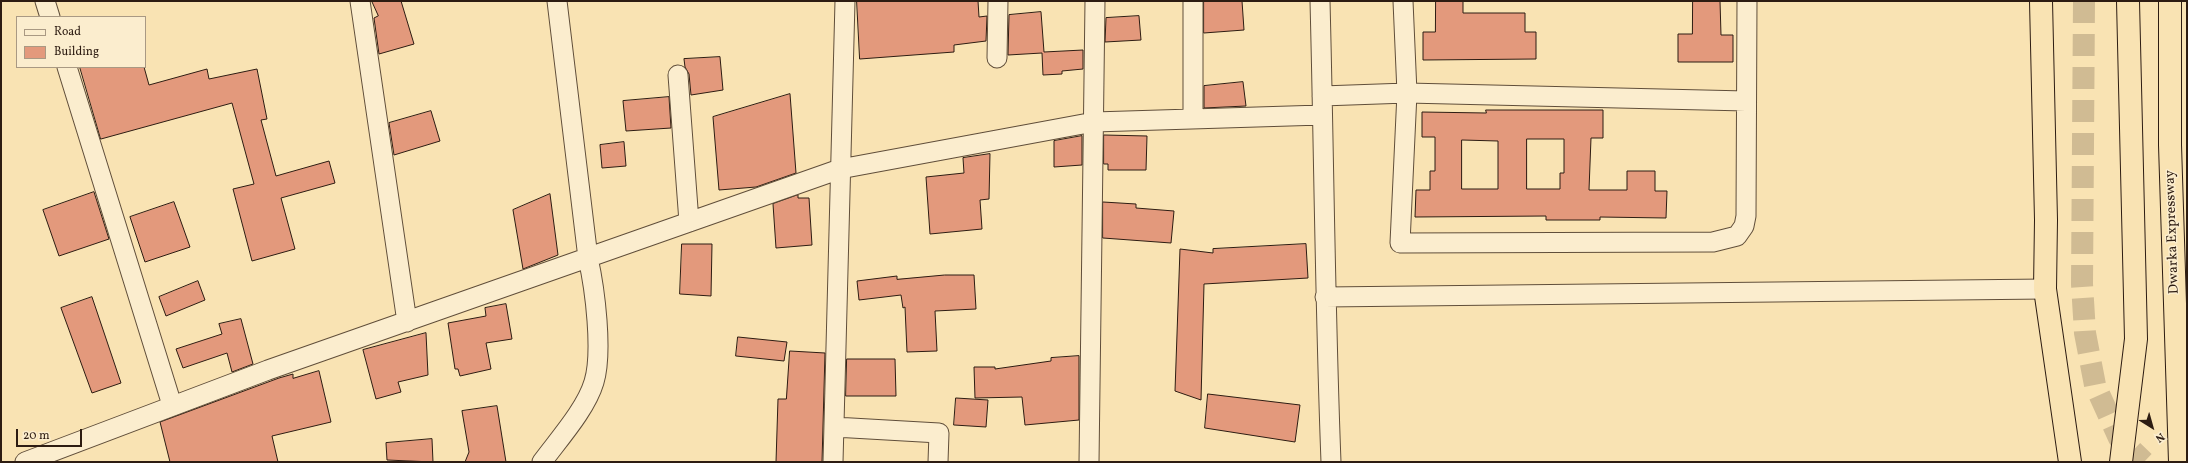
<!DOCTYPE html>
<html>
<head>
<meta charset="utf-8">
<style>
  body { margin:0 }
  #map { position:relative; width:2188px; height:463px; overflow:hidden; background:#f9e3b3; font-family:Vollkorn,serif }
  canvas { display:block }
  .frame { position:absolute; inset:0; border:2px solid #2d1c12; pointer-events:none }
  .legend { position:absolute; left:16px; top:16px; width:130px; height:52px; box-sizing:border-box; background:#fbedce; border:1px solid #a99983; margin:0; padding:5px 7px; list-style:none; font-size:12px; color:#2d1c12 }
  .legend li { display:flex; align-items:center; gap:8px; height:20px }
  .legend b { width:20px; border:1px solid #a99983 }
  .north { position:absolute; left:2132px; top:407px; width:40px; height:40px; -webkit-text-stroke:3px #fbedce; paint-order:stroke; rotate:143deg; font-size:11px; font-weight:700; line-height:16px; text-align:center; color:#2d1c12 }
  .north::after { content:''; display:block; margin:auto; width:14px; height:18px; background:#2d1c12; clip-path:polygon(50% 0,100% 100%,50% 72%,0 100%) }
  .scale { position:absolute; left:16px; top:429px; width:66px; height:18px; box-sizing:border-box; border:2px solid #2d1c12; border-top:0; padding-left:5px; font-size:12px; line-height:14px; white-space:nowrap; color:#2d1c12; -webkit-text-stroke:3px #fbedce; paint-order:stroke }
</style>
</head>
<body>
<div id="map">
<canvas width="2188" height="463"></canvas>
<div class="frame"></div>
<ul class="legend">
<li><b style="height:5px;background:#fbedce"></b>Road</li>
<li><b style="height:11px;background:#e3997c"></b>Building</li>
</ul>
<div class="north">N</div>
<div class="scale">20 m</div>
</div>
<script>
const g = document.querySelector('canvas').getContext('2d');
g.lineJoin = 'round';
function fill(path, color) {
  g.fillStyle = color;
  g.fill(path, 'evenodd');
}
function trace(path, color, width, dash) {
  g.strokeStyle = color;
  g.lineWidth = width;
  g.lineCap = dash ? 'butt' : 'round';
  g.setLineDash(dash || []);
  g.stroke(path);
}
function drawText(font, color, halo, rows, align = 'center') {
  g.font = font + ' Vollkorn,serif';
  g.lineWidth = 3;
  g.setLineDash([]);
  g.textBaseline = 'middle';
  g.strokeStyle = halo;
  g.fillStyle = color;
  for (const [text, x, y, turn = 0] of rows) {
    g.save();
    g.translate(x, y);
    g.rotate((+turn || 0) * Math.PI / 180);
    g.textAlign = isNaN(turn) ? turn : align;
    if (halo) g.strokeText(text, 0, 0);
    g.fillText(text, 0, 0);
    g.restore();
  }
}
const building = new Path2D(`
  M 372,1 L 401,1 L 414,44 L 379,54 L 374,18 L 378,16 Z
  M 857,1 L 978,1 L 979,17 L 987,16 L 986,41 L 954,45 L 954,52 L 860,59 Z
  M 1204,1 L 1242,1 L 1244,30 L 1204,33 Z
  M 1436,1 L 1463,1 L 1463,13 L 1525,13 L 1525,32 L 1536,32 L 1536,59 L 1423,60 L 1423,32 L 1435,32 Z
  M 1693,1 L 1720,1 L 1721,35 L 1733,35 L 1733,62 L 1678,62 L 1678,34 L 1692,34 Z
  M 1041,12 L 1044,52 L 1083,50 L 1083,69 L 1062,71 L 1062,74 L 1043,75 L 1042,53 L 1008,55 L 1009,15 Z
  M 1139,16 L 1141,40 L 1105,42 L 1106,18 Z
  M 720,57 L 723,90 L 691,95 L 689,74 L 685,67 L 684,59 Z
  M 80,67 L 144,67 L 149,85 L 207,69 L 209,79 L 257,69 L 267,119 L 261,120 L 276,176 L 329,161 L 335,183 L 281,198 L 295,249 L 252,261 L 233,189 L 254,184 L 232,103 L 101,139 Z
  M 1243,82 L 1246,106 L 1204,108 L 1204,86 Z
  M 790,94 L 796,173 L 756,187 L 719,190 L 713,117 Z
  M 669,97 L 671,128 L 626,131 L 623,101 Z
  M 1486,110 L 1603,110 L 1603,138 L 1591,138 L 1589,190 L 1627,190 L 1627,171 L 1655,171 L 1655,191 L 1667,191 L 1666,218 L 1600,217 L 1600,220 L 1546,220 L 1546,216 L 1415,217 L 1416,190 L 1430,190 L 1430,171 L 1435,171 L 1435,137 L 1422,137 L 1422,112 L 1486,113 ZM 1527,139 L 1564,139 L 1564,173 L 1560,173 L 1560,189 L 1527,189 ZM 1462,140 L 1498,141 L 1498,189 L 1462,189 Z
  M 431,111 L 440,141 L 394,155 L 389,123 Z
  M 1104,135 L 1147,136 L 1146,170 L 1108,170 L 1108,164 L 1104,164 Z
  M 1082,136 L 1082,165 L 1054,167 L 1054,141 Z
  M 624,142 L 626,166 L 602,168 L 600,145 Z
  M 990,154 L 989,199 L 980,200 L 982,229 L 930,234 L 926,177 L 964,173 L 963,158 Z
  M 94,192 L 109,239 L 59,256 L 43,210 Z
  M 550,194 L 558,255 L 523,269 L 513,210 Z
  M 798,195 L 798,198 L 809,198 L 812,245 L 776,248 L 773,204 Z
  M 174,202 L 190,247 L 145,262 L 130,217 Z
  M 1103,202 L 1136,204 L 1136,208 L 1174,211 L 1171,243 L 1103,238 Z
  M 682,244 L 712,244 L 711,296 L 680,294 Z
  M 1306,244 L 1308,278 L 1204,284 L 1201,400 L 1175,391 L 1180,249 L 1213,253 L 1213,249 Z
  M 945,275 L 974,275 L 976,309 L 935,311 L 937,351 L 907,352 L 905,307 L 903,308 L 901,295 L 859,300 L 857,281 L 897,276 L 897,279 Z
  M 198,281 L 205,300 L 166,316 L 159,297 Z
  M 92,297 L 121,383 L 92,393 L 61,308 Z
  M 506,304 L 512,339 L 486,343 L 491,369 L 460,376 L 458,369 L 455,369 L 448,323 L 486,316 L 485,308 Z
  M 241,319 L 253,364 L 232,372 L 227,353 L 183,368 L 176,349 L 222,334 L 219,324 Z
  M 426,333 L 428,375 L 398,382 L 401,392 L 376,399 L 363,350 Z
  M 738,337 L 787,342 L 784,361 L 736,356 Z
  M 790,351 L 825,353 L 822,462 L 776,462 L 778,399 L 786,399 Z
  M 1079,356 L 1079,420 L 1025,425 L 1022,397 L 975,398 L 974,367 L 995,367 L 995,369 L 1051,361 L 1051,358 Z
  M 847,359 L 895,359 L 896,396 L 846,396 Z
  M 319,371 L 331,422 L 272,436 L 278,462 L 170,462 L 160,422 L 279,378 L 293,374 L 293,378 Z
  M 1208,394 L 1300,405 L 1295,442 L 1205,428 Z
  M 956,398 L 988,400 L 986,427 L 954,425 Z
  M 497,406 L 506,462 L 465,462 L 469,452 L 462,411 Z
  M 432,439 L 433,462 L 387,460 L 386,443 Z`);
fill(building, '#e3997c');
trace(building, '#2d1c12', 1);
trace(new Path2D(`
  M 2084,1 L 2082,284 L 2085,333 L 2095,385 L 2119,438 L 2144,462`), '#d0bb93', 22, [22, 11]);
const street = new Path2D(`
  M 45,1 L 50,17
  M 360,1 L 407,322
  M 1320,1 C 1324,155 1325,308 1331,462
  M 1403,1 L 1407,93 L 1400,243 L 1713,242 L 1737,236 L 1744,226 L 1746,216 L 1747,1
  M 997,58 L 998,1
  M 67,67 L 172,405
  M 678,75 L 689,222
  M 1322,96 L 1407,93 L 1746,101
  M 1193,119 L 1193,1
  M 1325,297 L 2045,289
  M 834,427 L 939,433 L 938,462
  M 25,462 L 268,370 L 840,169 L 1094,122 L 1322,115
  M 542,462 C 559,439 586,409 594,382 C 603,352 595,289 588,258 L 557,1
  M 833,462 L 845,1
  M 1089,462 L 1095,1`);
const highway = new Path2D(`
  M 2041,1 L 2046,220 L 2045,289 L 2070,462
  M 2170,1 L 2170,145 L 2180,462
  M 2121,462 L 2136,339 L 2128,1`);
trace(street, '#604e3a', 21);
trace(highway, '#2d1c12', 24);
trace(street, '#fbedce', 19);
trace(highway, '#f9e3b3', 22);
drawText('14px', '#2d1c12', '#fbedce', [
  ["Dwarka Expressway",2173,232,-92]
]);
</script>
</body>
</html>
